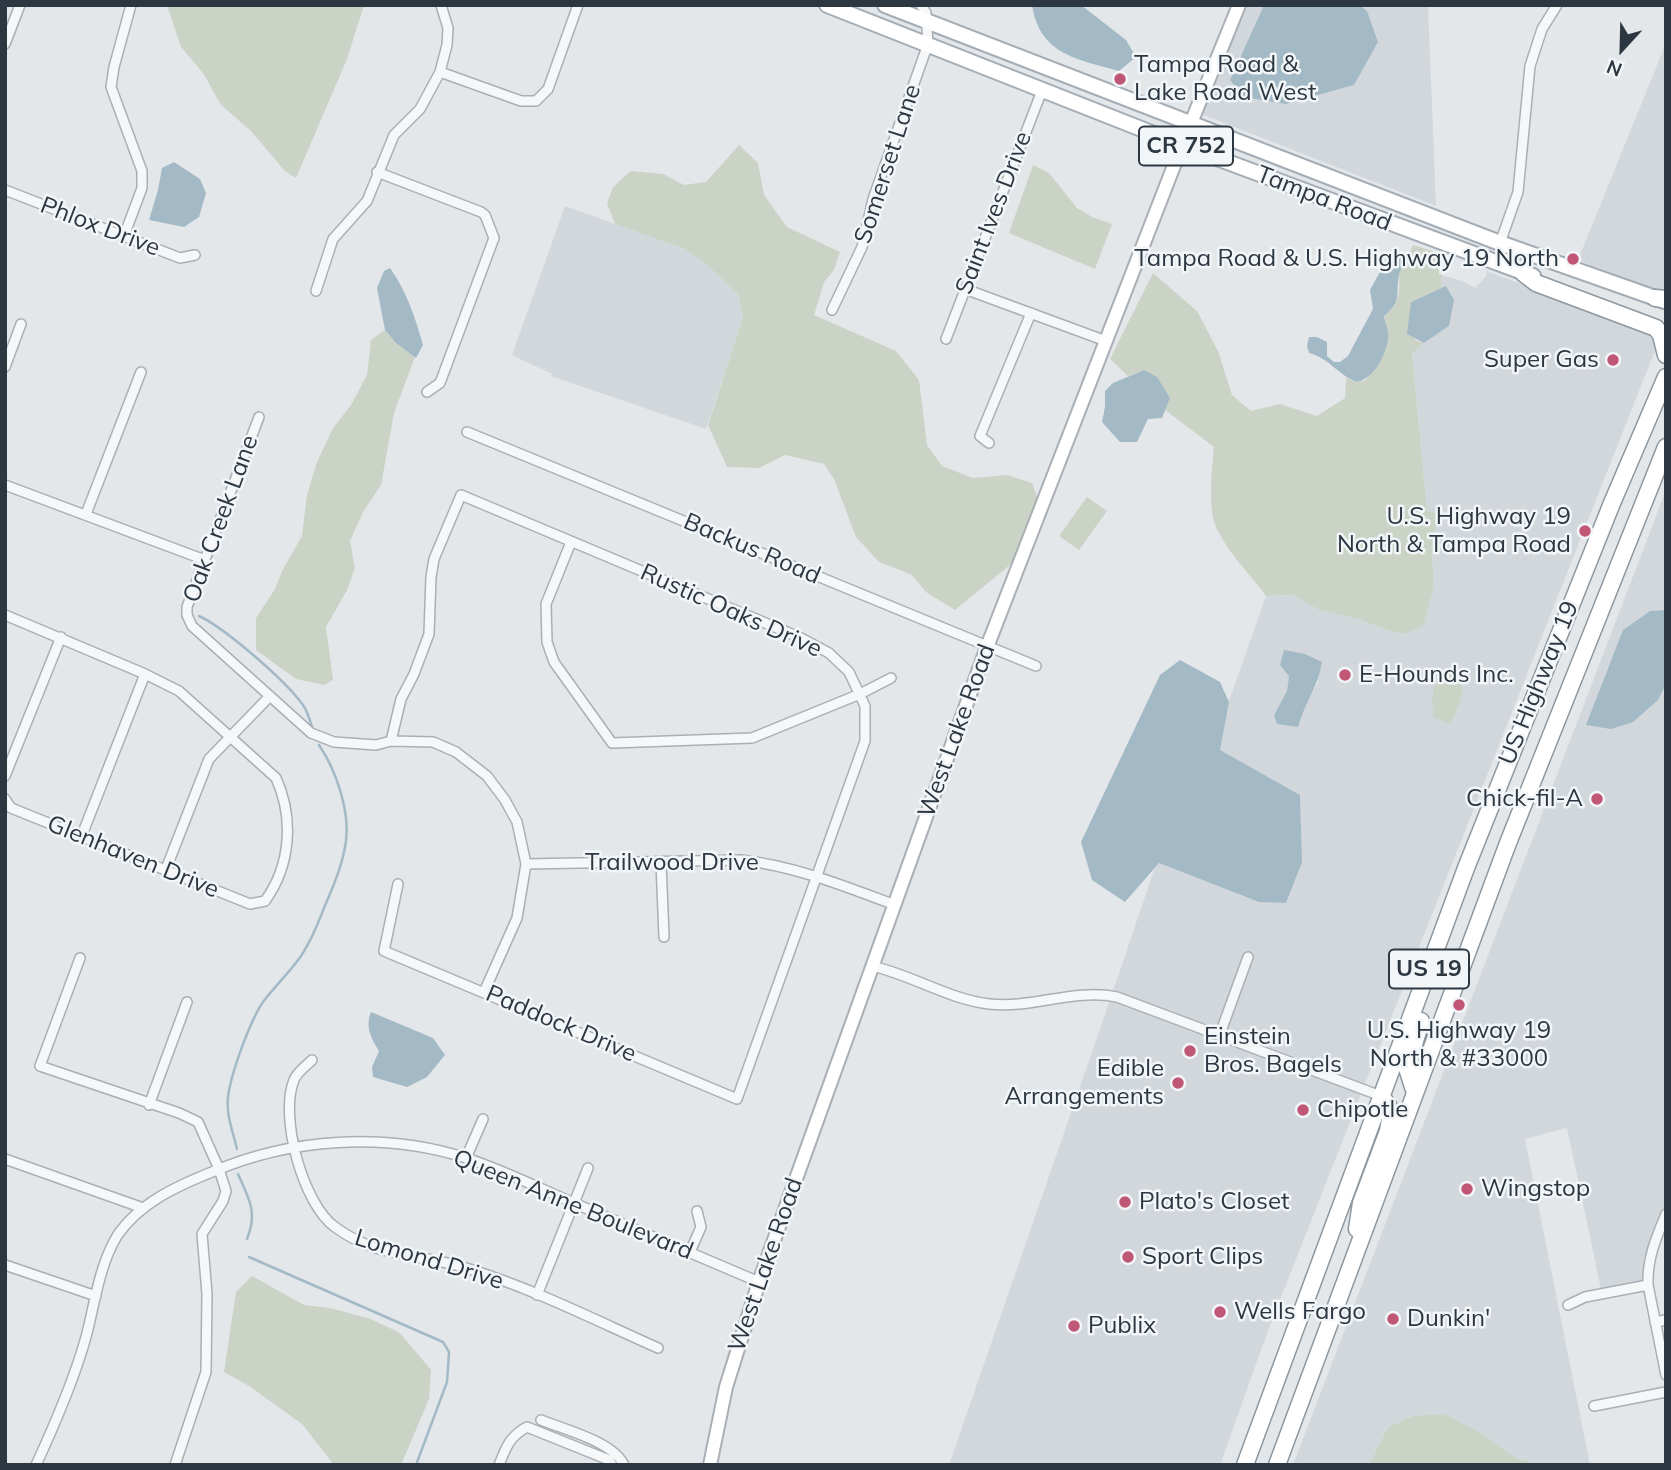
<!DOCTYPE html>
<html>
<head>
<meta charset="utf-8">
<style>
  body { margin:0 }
  #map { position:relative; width:1671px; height:1470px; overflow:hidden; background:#e4e7ea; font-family:Mulish,sans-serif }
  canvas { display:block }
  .frame { position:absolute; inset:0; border:7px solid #2d3741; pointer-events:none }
  .north { position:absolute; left:1587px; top:14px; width:70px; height:70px; -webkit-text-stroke:5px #f3f6f8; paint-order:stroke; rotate:202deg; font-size:19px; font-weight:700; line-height:28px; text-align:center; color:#2d3741 }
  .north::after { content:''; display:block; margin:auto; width:24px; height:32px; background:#2d3741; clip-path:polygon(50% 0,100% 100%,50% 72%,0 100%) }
</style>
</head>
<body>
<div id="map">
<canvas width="1671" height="1470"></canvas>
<div class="frame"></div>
<div class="north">N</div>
</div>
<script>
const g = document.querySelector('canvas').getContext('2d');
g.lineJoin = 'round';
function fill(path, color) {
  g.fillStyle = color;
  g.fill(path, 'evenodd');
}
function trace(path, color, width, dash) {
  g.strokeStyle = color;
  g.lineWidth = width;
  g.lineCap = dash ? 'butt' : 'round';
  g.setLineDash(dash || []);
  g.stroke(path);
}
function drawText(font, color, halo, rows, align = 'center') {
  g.font = font + ' Mulish,sans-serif';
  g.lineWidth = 5;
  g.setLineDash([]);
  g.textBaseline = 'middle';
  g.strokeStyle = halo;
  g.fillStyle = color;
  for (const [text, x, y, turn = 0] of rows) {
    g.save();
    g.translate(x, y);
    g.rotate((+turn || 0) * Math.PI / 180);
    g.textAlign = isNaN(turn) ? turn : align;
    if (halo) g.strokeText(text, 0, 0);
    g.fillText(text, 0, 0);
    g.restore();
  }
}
fill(new Path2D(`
  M 1244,5 L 1264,5 L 1230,80 L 1286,104 L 1354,85 L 1367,11 L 1360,5 L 1428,5 L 1436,206 L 1201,114 Z
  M 1666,43 L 1666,294 L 1578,260 Z
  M 565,206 L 685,249 L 705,263 L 738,294 L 743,317 L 706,429 L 551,376 L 552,374 L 512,355 Z
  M 1486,271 L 1650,331 L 1658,343 L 1365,1084 L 1226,1031 L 1253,954 L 1245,951 L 1217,1028 L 1113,991 L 1154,870 L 1159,863 L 1259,902 L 1301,825 L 1300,795 L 1219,750 L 1229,701 L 1266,596 L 1292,595 L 1319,610 L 1358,619 L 1393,632 L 1423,625 L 1434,587 L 1432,554 L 1438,514 L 1427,510 L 1412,352 L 1449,326 L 1446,286 L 1441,289 L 1442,275 L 1462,281 L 1475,288 L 1487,275 ZM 1289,675 L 1319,681 L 1304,706 L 1277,724 L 1274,715 L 1287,691 Z
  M 1666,490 L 1666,610 L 1650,611 L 1623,630 L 1658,700 L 1666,684 L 1666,1201 L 1645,1256 L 1643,1281 L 1601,1289 L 1567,1128 L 1525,1139 L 1590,1465 L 1540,1465 L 1516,1458 L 1479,1433 L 1444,1414 L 1413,1416 L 1388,1427 L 1369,1465 L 1293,1465 Z
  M 1110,1000 L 1361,1094 L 1269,1328 L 1220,1465 L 949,1465 Z`), '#d2d7dc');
fill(new Path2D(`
  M 167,5 L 364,5 L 347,59 L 296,178 L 285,171 L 251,131 L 221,105 L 203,73 L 181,47 Z
  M 739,145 L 758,163 L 764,195 L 787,227 L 840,252 L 834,270 L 824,282 L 814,315 L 896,351 L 919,380 L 927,445 L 942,466 L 973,478 L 1007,475 L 1032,483 L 1039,502 L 1016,560 L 955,610 L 926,592 L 912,575 L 879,562 L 856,537 L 834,479 L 824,464 L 785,455 L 759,468 L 727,467 L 708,425 L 743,317 L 738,294 L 705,263 L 685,249 L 615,224 L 607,203 L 613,187 L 631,171 L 663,174 L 684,185 L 706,182 Z
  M 1033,165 L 1049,173 L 1077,208 L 1092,217 L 1112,224 L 1095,269 L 1009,233 Z
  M 1413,245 L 1438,253 L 1439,274 L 1442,275 L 1441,289 L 1411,302 L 1410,317 L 1415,340 L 1424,343 L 1412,353 L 1427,510 L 1438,514 L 1432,554 L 1434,587 L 1423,626 L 1406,633 L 1393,632 L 1358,619 L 1319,610 L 1292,595 L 1266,596 C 1250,574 1229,554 1217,529 C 1207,509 1212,469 1214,447 L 1165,410 L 1170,398 L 1144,370 L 1128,376 L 1110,359 L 1153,273 L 1197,311 L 1218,351 L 1232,395 L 1251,411 L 1280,404 L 1317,416 L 1345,398 L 1346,378 L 1357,382 L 1366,380 L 1386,325 L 1384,316 C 1400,303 1400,292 1399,272 L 1404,266 Z
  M 385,330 L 396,343 L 415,357 L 394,413 L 381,485 L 363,512 L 350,541 L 355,568 L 347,590 L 326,627 L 333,680 L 324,685 L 296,679 L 256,650 L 256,618 L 275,589 L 282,571 L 302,536 L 307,495 L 317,462 L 333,428 L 351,405 L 367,375 L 371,340 Z
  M 1087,497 L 1107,511 L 1079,550 L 1059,536 Z
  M 1451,672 L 1460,673 C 1466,692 1459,706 1450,724 L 1433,717 C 1433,696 1428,682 1451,672 Z
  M 252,1276 L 304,1305 L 330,1308 L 371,1319 L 400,1333 L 431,1370 L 429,1399 L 401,1465 L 334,1465 L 302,1424 L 249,1386 L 224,1372 L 236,1292 Z
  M 1444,1414 L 1479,1432 L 1516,1458 L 1540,1465 L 1369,1465 L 1388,1427 L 1413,1416 Z`), '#cbd3c6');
fill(new Path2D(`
  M 1032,5 L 1081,5 L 1126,40 L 1136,57 L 1119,71 C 1077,59 1040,55 1032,5 Z
  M 1264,5 L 1360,5 L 1367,11 L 1378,42 L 1354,85 L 1286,104 L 1244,97 L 1230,80 Z
  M 174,162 L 200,179 L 206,193 L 199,217 L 184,227 L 149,220 L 158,190 L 162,168 Z
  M 1391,252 L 1398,252 L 1406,259 C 1405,265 1400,269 1399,275 C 1395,296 1403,300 1384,316 C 1385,323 1389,332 1388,339 C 1385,357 1375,377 1357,382 C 1338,375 1329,358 1309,353 L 1307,346 L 1309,337 L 1317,337 L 1327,342 L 1327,356 L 1334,362 L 1340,362 L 1348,356 L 1373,309 L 1370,290 Z
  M 390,268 C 407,292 415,317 423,345 L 416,358 L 396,343 L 385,330 L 377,288 L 384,271 Z
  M 1446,286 L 1454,300 L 1449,326 L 1424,343 L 1407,334 L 1411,302 Z
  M 1144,370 L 1157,377 L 1170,398 L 1162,418 L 1148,419 L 1137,442 L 1120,442 L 1102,422 L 1105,407 L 1105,391 L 1113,383 Z
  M 1666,610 L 1666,684 L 1658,700 L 1633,722 L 1611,729 L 1586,725 L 1623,630 L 1650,611 Z
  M 1284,650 L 1305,654 L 1322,662 C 1318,687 1305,702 1298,727 L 1277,724 L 1274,715 L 1287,691 L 1289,676 L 1280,665 Z
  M 1180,660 L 1220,682 L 1229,702 L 1220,750 L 1300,795 L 1302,862 L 1286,903 L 1259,902 L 1159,863 L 1125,902 L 1092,880 L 1081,842 L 1160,675 Z
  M 371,1012 L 433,1038 L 445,1055 L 427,1077 L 407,1087 L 373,1077 L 372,1067 L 379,1051 C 371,1038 365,1027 371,1012 Z`), '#a3b9c6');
trace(new Path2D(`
  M 199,616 C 225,628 286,681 303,705 C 308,712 310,721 313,730
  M 237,1149 C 233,1132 226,1115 228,1097 C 231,1073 250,1021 263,1002 C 275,986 290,972 301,956 C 311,941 318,924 324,908 C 333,887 343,864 346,841 C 350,811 336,770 319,745
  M 238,1174 C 249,1199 258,1212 247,1239
  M 249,1257 L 443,1342 L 449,1352 L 447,1382 L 416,1465`), '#a3b9c6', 2.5);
const street = new Path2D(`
  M 5,44 L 20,5
  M 440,72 L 521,101 L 536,101 L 548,89 L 578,5
  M 377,172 L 481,212 L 485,215 L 494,238 L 440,383 L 427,392
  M 5,190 L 180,258 L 195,255
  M 124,236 L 142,188 L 142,171 L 111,87 L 114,67 L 131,5
  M 1500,243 L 1518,192 L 1530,66 L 1542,29 L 1557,5
  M 965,289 L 1106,341
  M 316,291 L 333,239 L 367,201 L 394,135 L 420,109 L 440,72 L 447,45 L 448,28 L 441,5
  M 832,310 L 862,247 L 873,199 L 928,44 L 926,13 L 921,5
  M 946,339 L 1043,88
  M 5,367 L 21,324
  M 259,417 L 187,607 L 187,615 L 192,626 L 311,733 L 334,742 L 376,745 L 391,741 L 433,742 L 456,752 L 487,776 L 505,800 L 517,822 L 526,864 L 517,918 L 484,992
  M 467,432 L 1036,666
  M 989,443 L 980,436 L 1031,313
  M 5,485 L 205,560
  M 86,514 L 141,372
  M 571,542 L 546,604 L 547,642 L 554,662 L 612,743 L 752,738 L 860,694 L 891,678
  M 5,615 L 145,674 L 179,691 L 276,778 C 294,818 291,865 265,901 L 250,904 L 11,808 L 5,799
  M 391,741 L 401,699 L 414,674 L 429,634 L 431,577 L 434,559 L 461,495 L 801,638 L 829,653 L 849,672 L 865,706 L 865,741 L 737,1099 L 384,951 L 398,884
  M 5,776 L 61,637
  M 82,835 L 145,674
  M 661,862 L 664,937
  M 526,864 L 741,860 C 795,866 844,886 895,905
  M 166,869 L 209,759 L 270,696
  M 80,958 L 40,1066 L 179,1113 L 198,1122 L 219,1169 L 226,1191 L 223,1201 L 202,1234 L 207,1294 L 206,1372 L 175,1465
  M 872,966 C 912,975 948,999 989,1004 C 1032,1009 1074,988 1117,997 L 1381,1096
  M 1220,1034 L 1248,957
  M 312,1060 C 306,1066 297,1072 294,1080 C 279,1117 303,1204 335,1227 C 378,1259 419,1253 466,1268 C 532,1288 595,1320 658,1348
  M 149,1105 L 187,1002
  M 466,1158 L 483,1119
  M 5,1159 L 143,1208
  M 1666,1214 C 1656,1238 1647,1259 1648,1285 L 1666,1375
  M 690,1252 L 701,1227 L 697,1211
  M 5,1265 L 96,1296
  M 537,1295 L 588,1168
  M 1568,1305 L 1585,1297 L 1648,1285
  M 1655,1322 L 1666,1320
  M 1594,1406 L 1666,1392
  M 541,1420 C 565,1430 612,1441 624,1465
  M 36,1465 C 55,1424 74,1380 86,1337 C 95,1303 99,1266 117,1236 C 139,1203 177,1186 212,1172 C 291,1138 384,1132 466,1158 C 506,1171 545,1191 583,1207 C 642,1232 700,1257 759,1282
  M 499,1465 C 506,1447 510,1436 527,1427 L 609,1460 L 612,1465`);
const secondary = new Path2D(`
  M 710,1465 L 726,1387 L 759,1282 L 987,647 L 1182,145 L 1239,5`);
const primary = new Path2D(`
  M 827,5 L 1182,145 L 1533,276
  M 885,5 L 1500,243 L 1664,301`);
const highway = new Path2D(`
  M 1523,273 L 1536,283 L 1656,328 L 1661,335 L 1666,355
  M 1655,298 L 1666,299
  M 1415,1093 L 1407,1068 L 1421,1021
  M 1357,1229 L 1361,1203 L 1388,1131 L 1391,1113 L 1388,1105 L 1381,1096
  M 1245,1465 L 1466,868 L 1612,503 L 1666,377
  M 1277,1465 L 1508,843 L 1666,447`);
trace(street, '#a9afb4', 12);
trace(secondary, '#a9afb4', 16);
trace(primary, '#a4adb5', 18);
trace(highway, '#8c979f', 19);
trace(street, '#f6f7f9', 9);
trace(secondary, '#fff', 12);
trace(primary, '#fff', 14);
trace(highway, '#fff', 16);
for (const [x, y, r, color] of [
  [1120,79,7,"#c15777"],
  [1573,259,7,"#c15777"],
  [1613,360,7,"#c15777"],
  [1585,531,7,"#c15777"],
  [1345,675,7,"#c15777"],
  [1597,799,7,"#c15777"],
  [1459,1005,7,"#c15777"],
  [1190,1051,7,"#c15777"],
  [1178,1083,7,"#c15777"],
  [1303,1110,7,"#c15777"],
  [1467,1189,7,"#c15777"],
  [1125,1202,7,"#c15777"],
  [1128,1257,7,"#c15777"],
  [1220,1312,7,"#c15777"],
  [1393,1319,7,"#c15777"],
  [1074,1326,7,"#c15777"]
]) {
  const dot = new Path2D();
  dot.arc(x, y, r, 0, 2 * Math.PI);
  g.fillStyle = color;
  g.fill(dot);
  trace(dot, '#f3f6f8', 2.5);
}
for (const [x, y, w] of [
  [1186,146,94],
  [1429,969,80]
]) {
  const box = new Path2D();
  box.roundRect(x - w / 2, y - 19.5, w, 39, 5);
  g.fillStyle = '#f3f6f8';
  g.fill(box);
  trace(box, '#2d3741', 2);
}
drawText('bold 23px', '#2d3741', null, [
  ["CR 752",1186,146],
  ["US 19",1429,969]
]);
drawText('24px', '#2d3741', '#f3f6f8', [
  ["Tampa Road &",1134,65],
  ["Lake Road West",1134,93],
  ["Tampa Road & U.S. Highway 19 North",1559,259,"right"],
  ["Super Gas",1599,360,"right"],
  ["U.S. Highway 19",1571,517,"right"],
  ["North & Tampa Road",1571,545,"right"],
  ["E-Hounds Inc.",1359,675],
  ["Chick-fil-A",1583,799,"right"],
  ["U.S. Highway 19",1459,1031,"center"],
  ["North & #33000",1459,1059,"center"],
  ["Einstein",1204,1037],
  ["Bros. Bagels",1204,1065],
  ["Edible",1164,1069,"right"],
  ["Arrangements",1164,1097,"right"],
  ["Chipotle",1317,1110],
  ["Wingstop",1481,1189],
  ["Plato's Closet",1139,1202],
  ["Sport Clips",1142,1257],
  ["Wells Fargo",1234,1312],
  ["Dunkin'",1407,1319],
  ["Publix",1088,1326]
], 'left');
drawText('24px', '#2d3741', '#f3f6f8', [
  ["Somerset Lane",888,164,-72],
  ["Tampa Road",1324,199,21],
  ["Saint Ives Drive",994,213,-69],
  ["Phlox Drive",100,227,21],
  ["Oak Creek Lane",221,519,-70],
  ["Backus Road",752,549,23],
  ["Rustic Oaks Drive",731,611,24],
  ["US Highway 19",1539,683,-68],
  ["West Lake Road",957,731,-70],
  ["Glenhaven Drive",133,857,22],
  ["Trailwood Drive",672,863],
  ["Paddock Drive",561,1024,23],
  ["Queen Anne Boulevard",573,1205,22],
  ["Lomond Drive",429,1260,17],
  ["West Lake Road",766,1265,-71]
]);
</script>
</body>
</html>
